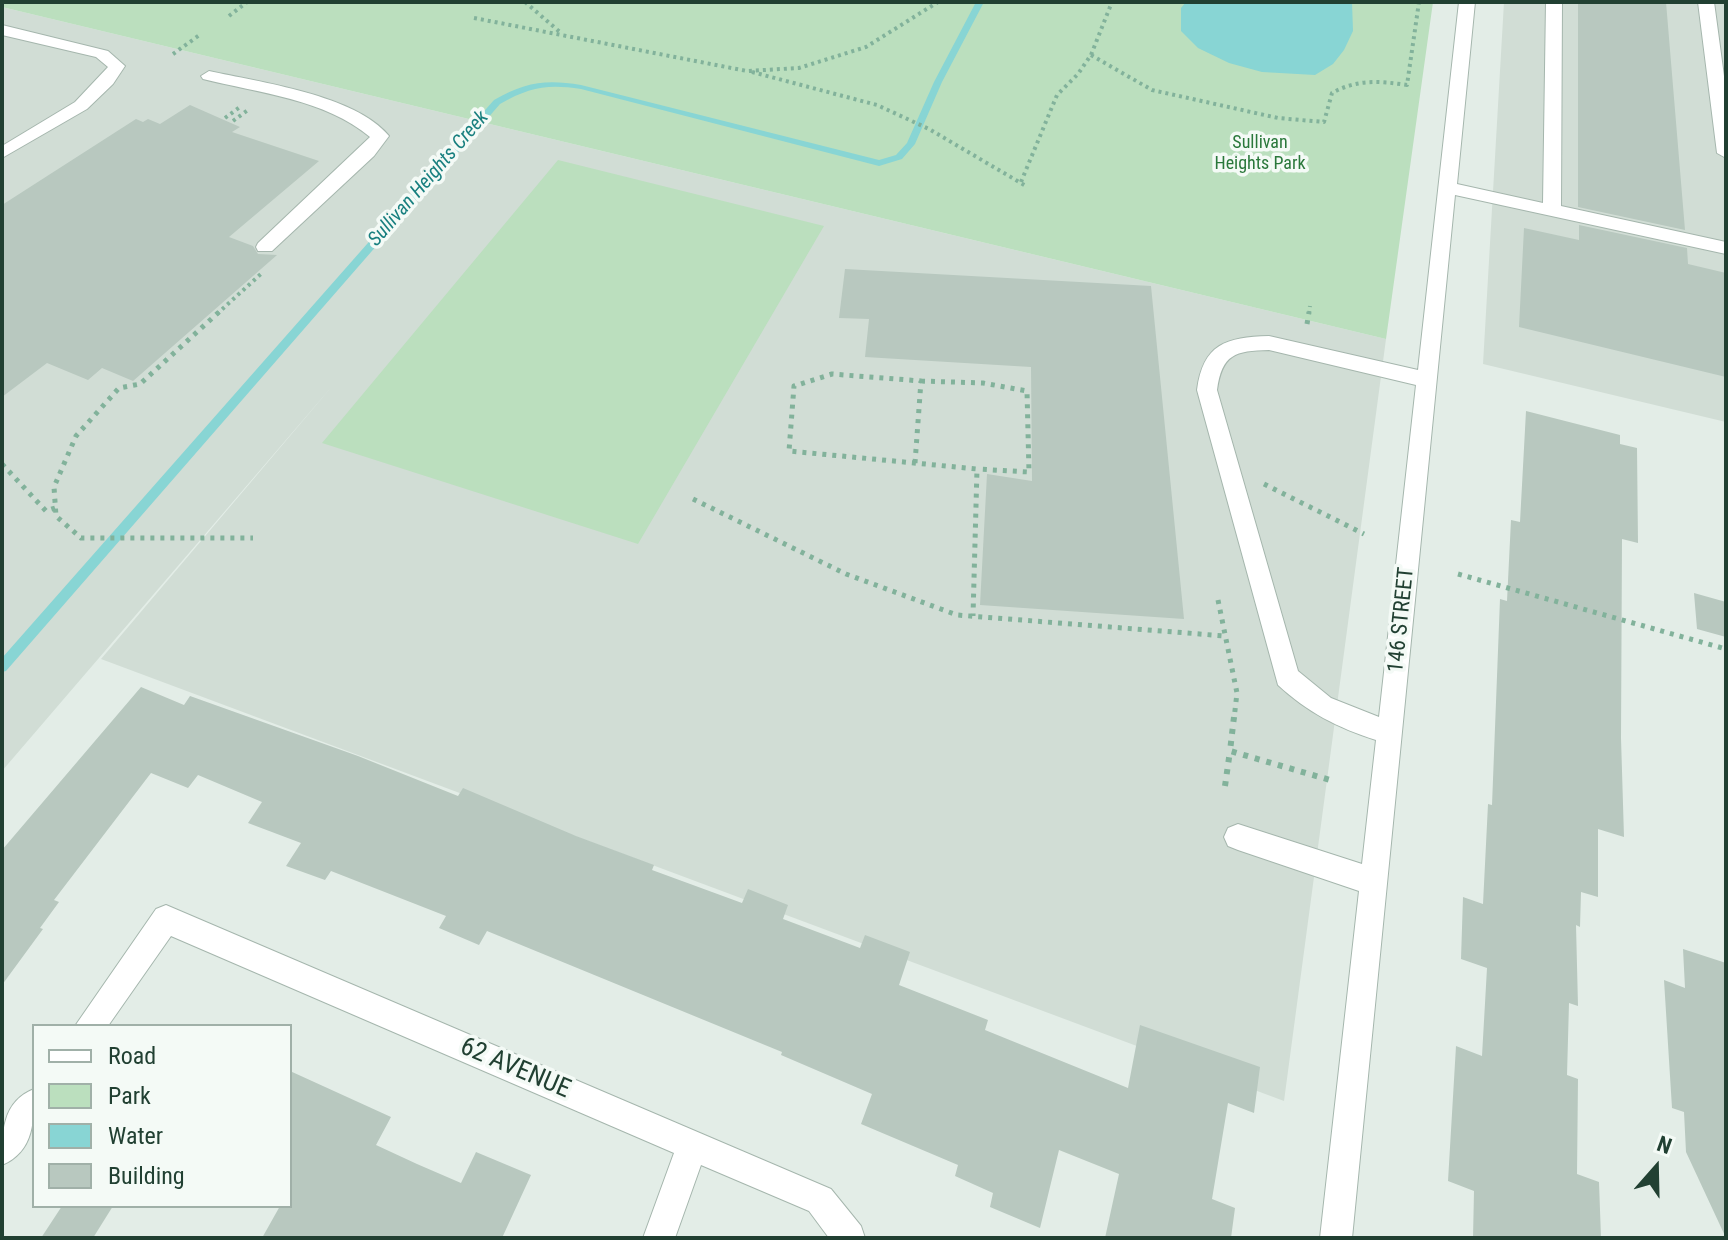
<!DOCTYPE html>
<html>
<head>
<meta charset="utf-8">
<style>
  body { margin:0 }
  #map { position:relative; width:1728px; height:1240px; overflow:hidden; background:#e3ede7; font-family:"Roboto Condensed",sans-serif }
  canvas { display:block }
  .frame { position:absolute; inset:0; border:4px solid #214032; pointer-events:none }
  .legend { position:absolute; left:32px; top:1024px; width:260px; height:184px; box-sizing:border-box; background:#f4faf6; border:2px solid #a0b0a8; margin:0; padding:10px 14px; list-style:none; font-size:24px; color:#214032 }
  .legend li { display:flex; align-items:center; gap:16px; height:40px }
  .legend b { width:40px; border:2px solid #a0b0a8 }
  .north { position:absolute; left:1616px; top:1128px; width:80px; height:80px; -webkit-text-stroke:6px #f4faf6; paint-order:stroke; rotate:20deg; font-size:22px; font-weight:700; line-height:32px; text-align:center; color:#214032 }
  .north::after { content:''; display:block; margin:auto; width:28px; height:36px; background:#214032; clip-path:polygon(50% 0,100% 100%,50% 72%,0 100%) }
</style>
</head>
<body>
<div id="map">
<canvas width="1728" height="1240"></canvas>
<div class="frame"></div>
<ul class="legend">
<li><b style="height:10px;background:#fff"></b>Road</li>
<li><b style="height:22px;background:#bbdfbe"></b>Park</li>
<li><b style="height:22px;background:#88d5d4"></b>Water</li>
<li><b style="height:22px;background:#b8c8bf"></b>Building</li>
</ul>
<div class="north">N</div>
</div>
<script>
const g = document.querySelector('canvas').getContext('2d');
g.lineJoin = 'round';
function fill(path, color) {
  g.fillStyle = color;
  g.fill(path, 'evenodd');
}
function trace(path, color, width, dash) {
  g.strokeStyle = color;
  g.lineWidth = width;
  g.lineCap = dash ? 'butt' : 'round';
  g.setLineDash(dash || []);
  g.stroke(path);
}
function drawText(font, color, halo, rows, align = 'center') {
  g.font = font + ' "Roboto Condensed",sans-serif';
  g.lineWidth = 7;
  g.setLineDash([]);
  g.textBaseline = 'middle';
  g.strokeStyle = halo;
  g.fillStyle = color;
  for (const [text, x, y, turn = 0] of rows) {
    g.save();
    g.translate(x, y);
    g.rotate((+turn || 0) * Math.PI / 180);
    g.textAlign = isNaN(turn) ? turn : align;
    if (halo) g.strokeText(text, 0, 0);
    g.fillText(text, 0, 0);
    g.restore();
  }
}
fill(new Path2D(`
  M 1504,2 L 1726,2 L 1726,422 L 1483,364 Z
  M 2,7 L 1386,339 L 1284,1101 L 101,659 L 334,384 L 2,771 Z`), '#d1ddd5');
fill(new Path2D(`
  M 2,2 L 1433,2 L 1386,339 L 2,7 Z
  M 558,160 L 824,226 L 638,544 L 322,443 Z`), '#bbdfbe');
fill(new Path2D(`
  M 1186,2 L 1352,2 L 1353,31 L 1344,50 L 1333,64 L 1315,75 L 1262,72 L 1229,63 L 1198,48 L 1181,31 L 1181,8 Z`), '#88d5d4');
fill(new Path2D(`
  M 976,2 L 984,2 L 942,82 L 915,144 L 902,159 L 879,166 L 581,89 C 547,84 530,87 500,104 L 6,671 L 2,672 L 2,658 L 494,100 C 525,82 546,79 581,85 L 879,160 L 896,155 L 907,143 L 934,82 Z`), '#88d5d4');
fill(new Path2D(`
  M 1578,2 L 1666,2 L 1685,230 L 1578,207 Z
  M 190,105 L 240,127 L 232,132 L 319,161 L 229,237 L 253,246 L 258,254 L 277,255 L 133,381 L 102,368 L 88,380 L 47,363 L 2,397 L 2,205 L 136,119 L 143,122 L 148,119 L 160,124 Z
  M 1579,225 L 1687,248 L 1688,264 L 1726,273 L 1726,377 L 1519,327 L 1524,228 L 1579,240 Z
  M 845,269 L 1151,286 L 1184,619 L 980,605 L 987,474 L 1032,481 L 1031,367 L 865,357 L 869,319 L 839,318 Z
  M 1526,411 L 1620,435 L 1620,444 L 1637,448 L 1638,543 L 1622,539 L 1621,738 L 1624,837 L 1598,829 L 1598,897 L 1581,892 L 1580,927 L 1576,925 L 1578,1006 L 1569,1003 L 1567,1075 L 1578,1079 L 1577,1174 L 1599,1182 L 1601,1238 L 1473,1238 L 1474,1191 L 1448,1181 L 1456,1046 L 1482,1056 L 1487,968 L 1461,959 L 1463,897 L 1483,904 L 1488,804 L 1492,805 L 1500,599 L 1507,601 L 1511,520 L 1520,522 Z
  M 1694,593 L 1726,602 L 1726,637 L 1697,629 Z
  M 141,687 L 184,705 L 190,696 L 358,756 L 458,796 L 463,788 L 576,836 L 654,865 L 652,870 L 742,903 L 748,889 L 788,905 L 783,919 L 860,948 L 865,935 L 910,952 L 899,985 L 988,1020 L 985,1030 L 1128,1088 L 1140,1025 L 1260,1067 L 1254,1113 L 1228,1103 L 1212,1199 L 1235,1208 L 1231,1238 L 1105,1238 L 1119,1174 L 1059,1150 L 1040,1228 L 990,1207 L 993,1193 L 955,1176 L 958,1165 L 861,1124 L 872,1094 L 781,1055 L 782,1052 L 487,931 L 479,945 L 439,928 L 446,916 L 331,871 L 325,880 L 286,866 L 301,843 L 248,823 L 262,802 L 198,775 L 188,788 L 151,773 L 54,900 L 59,902 L 40,928 L 43,929 L 2,985 L 2,850 Z
  M 1683,949 L 1726,963 L 1726,1238 L 1686,1152 L 1684,1112 L 1672,1108 L 1664,980 L 1685,988 Z
  M 290,1071 L 391,1117 L 376,1145 L 417,1164 L 461,1183 L 476,1152 L 531,1175 L 502,1238 L 262,1238 L 280,1206 L 290,1206 Z
  M 62,1206 L 113,1206 L 93,1238 L 41,1238 Z`), '#b8c8bf');
const minor = new Path2D(`
  M 1459,2 L 1475,2 L 1457,184 L 1543,203 L 1546,2 L 1562,2 L 1561,206 L 1726,242 L 1726,254 L 1455,195 L 1352,1238 L 1320,1238 L 1359,891 L 1238,850 L 1228,846 L 1224,837 L 1228,828 L 1238,824 L 1362,864 L 1376,740 C 1338,728 1307,712 1278,685 L 1197,390 C 1203,344 1226,337 1269,336 L 1418,370 ZM 1269,350 L 1416,385 L 1379,717 L 1331,698 L 1298,671 L 1217,390 C 1222,354 1235,351 1269,350 Z
  M 1698,2 L 1714,2 L 1726,91 L 1726,158 L 1717,153 Z
  M 2,25 L 108,51 L 125,66 L 113,84 L 87,109 L 2,158 L 2,146 L 75,102 L 108,67 L 96,57 L 2,35 Z
  M 209,71 C 259,82 356,95 389,136 L 374,156 L 272,251 L 258,251 L 256,247 L 258,243 L 370,137 C 325,99 259,93 203,79 L 201,76 Z
  M 166,905 L 831,1189 L 861,1226 L 865,1238 L 829,1238 L 809,1211 L 701,1165 L 675,1238 L 643,1238 L 674,1153 L 171,936 L 108,1026 L 75,1026 L 156,909 Z
  M 34,1089 C 34,1119 35,1151 2,1165 C 2,1135 1,1102 34,1089 Z`);
trace(minor, '#a5b6ad', 2);
trace(new Path2D(`
  M 525,2 L 561,33
  M 229,16 L 247,2
  M 474,18 L 747,71 L 799,68 L 866,47 L 938,2
  M 173,54 L 201,34
  M 1091,55 L 1152,90 L 1278,118 L 1324,122 L 1332,93 C 1357,79 1380,81 1407,85 L 1419,2
  M 752,72 L 877,105 L 929,129 L 1026,186
  M 225,118 L 240,107
  M 233,121 L 248,110
  M 1021,182 L 1057,95 L 1078,74 L 1091,55 L 1112,2
  M 217,314 L 263,272
  M 1309,314 L 1310,306`), '#82b29b', 4, [3, 4]);
trace(new Path2D(`
  M 219,312 L 140,384 L 119,388 L 76,436 L 54,487 L 56,516 L 81,538 L 253,538
  M 1307,324 L 1309,312
  M 921,381 L 983,383 L 1027,391 L 1029,472 L 977,469
  M 915,463 L 921,381 L 832,374 L 794,386 L 789,451 L 977,469 L 973,616
  M 2,464 L 46,511 L 55,508
  M 1264,484 L 1364,534
  M 693,499 L 846,574 L 957,615 L 1225,636
  M 1458,574 L 1726,649
  M 1218,600 L 1237,693 L 1234,719`), '#82b29b', 5, [4, 6]);
trace(new Path2D(`
  M 1234,717 L 1230,751 L 1330,780
  M 1225,786 L 1230,751`), '#82b29b', 6, [5, 7]);
fill(minor, '#fff');
drawText('18px', '#2a783b', '#f4faf6', [
  ["Sullivan",1260,143],
  ["Heights Park",1260,164]
]);
drawText('italic 20px', '#187f7f', '#f4faf6', [
  ["Sullivan Heights Creek",429,179,-49]
]);
drawText('22px', '#214032', '#f4faf6', [
  ["146 STREET",1402,620,-84]
]);
drawText('26px', '#214032', '#f4faf6', [
  ["62 AVENUE",515,1069,23]
]);
</script>
</body>
</html>
